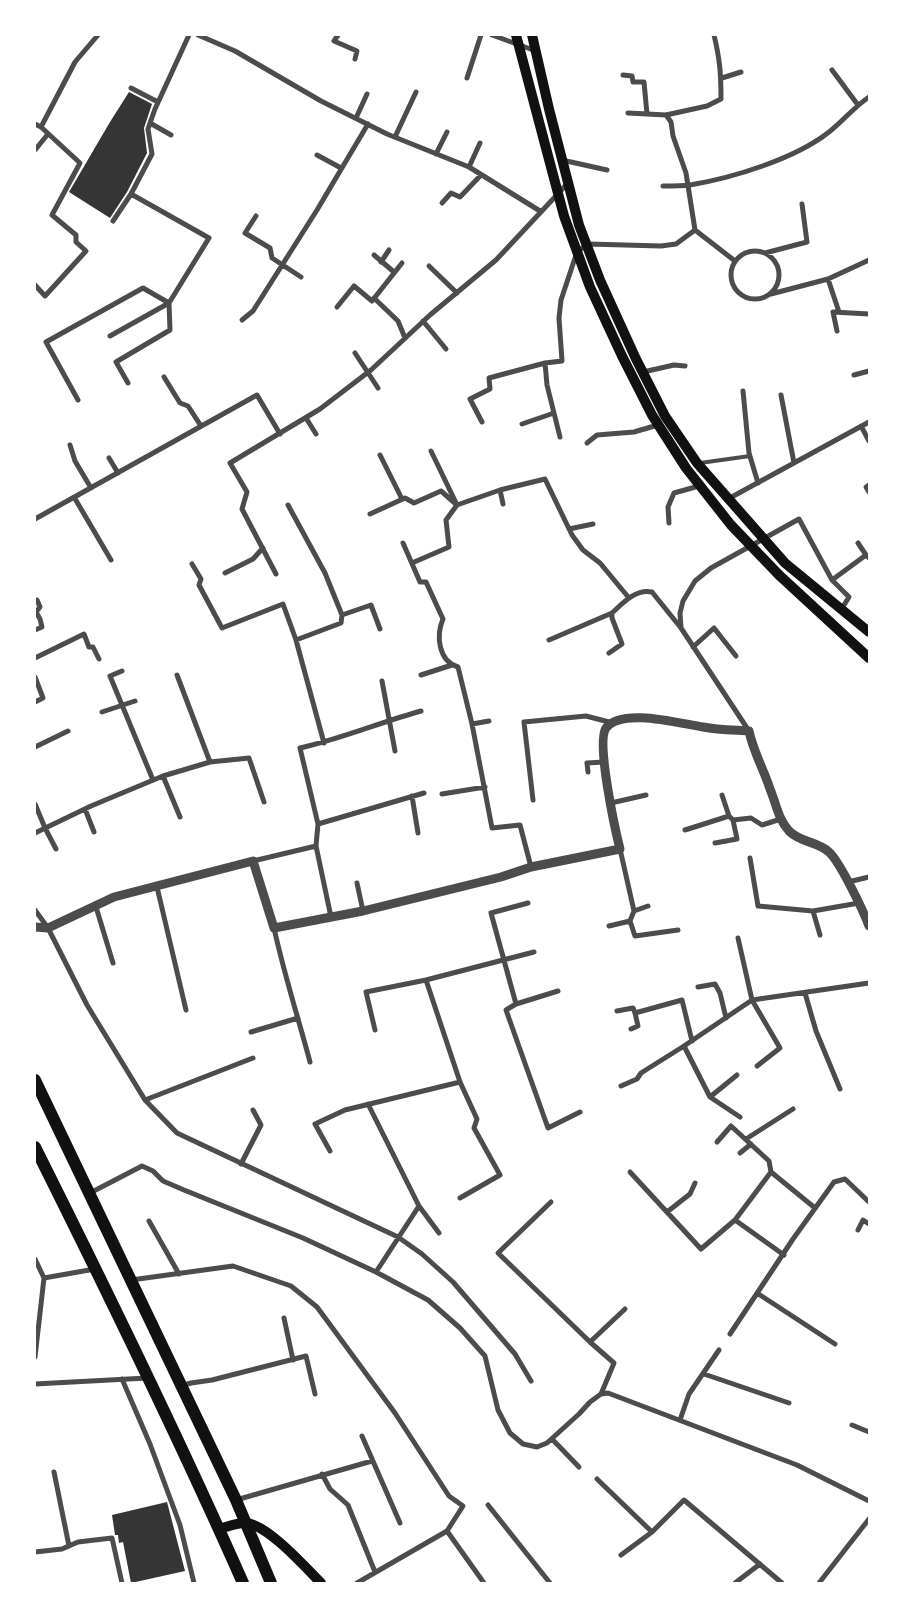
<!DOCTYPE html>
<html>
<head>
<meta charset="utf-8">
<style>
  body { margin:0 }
  #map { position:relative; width:904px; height:1618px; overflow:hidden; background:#fff; font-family:Figtree,sans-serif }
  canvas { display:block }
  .frame { position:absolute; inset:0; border:36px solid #fff; pointer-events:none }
</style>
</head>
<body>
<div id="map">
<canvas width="904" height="1618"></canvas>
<div class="frame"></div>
</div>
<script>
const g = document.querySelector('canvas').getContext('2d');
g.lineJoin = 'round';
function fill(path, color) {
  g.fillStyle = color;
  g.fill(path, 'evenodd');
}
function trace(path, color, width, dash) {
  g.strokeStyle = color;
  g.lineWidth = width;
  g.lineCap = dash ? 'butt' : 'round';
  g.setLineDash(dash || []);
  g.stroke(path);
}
fill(new Path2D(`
  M 129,92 L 152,104 L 144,128 L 147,153 L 127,192 L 110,218 L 69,192 L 110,122 Z
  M 167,1502 L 185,1571 L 131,1583 L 123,1542 L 119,1543 L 118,1535 L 115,1535 L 112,1515 Z`), '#353535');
trace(new Path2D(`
  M 700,463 L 750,456`), '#4c4c4c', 4);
trace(new Path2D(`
  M 198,35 L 235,51 L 321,101 L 387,134 L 469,167 L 540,211
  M 338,35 L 334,41 L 357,51 L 355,59
  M 492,35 L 536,51
  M 832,70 L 858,105
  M 623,75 L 632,76 L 633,82 L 644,82 L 647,114
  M 467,78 L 481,35
  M 722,78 L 741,72
  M 131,88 L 158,102
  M 628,113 L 666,115 L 707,106 L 721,99 C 721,74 720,60 714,35
  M 666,115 L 671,122 L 673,136 L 686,173 L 695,230
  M 356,118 L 367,94
  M 150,123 L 171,135
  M 35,124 L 41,127 L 80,163 L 52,215 L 76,235 L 76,242 L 86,251 L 45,296 L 35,285
  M 41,127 L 75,62 L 98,35
  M 395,137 L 416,92
  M 35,150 L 48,134
  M 436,154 L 447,132
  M 317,155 L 341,168
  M 562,160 L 607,170
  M 469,167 L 480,143
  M 663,186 C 672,186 681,186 690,185 C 732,178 795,159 829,132 C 843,121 854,107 869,97
  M 442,203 L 451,193 L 460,197 L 481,175
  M 256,216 L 245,233 L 270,248 L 272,258 L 301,277
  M 113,221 L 131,194 L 152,154 L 148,129 L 150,123 L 155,109 L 189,35
  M731 275a24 24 0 1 1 48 0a24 24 0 1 1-48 0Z
  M 765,253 L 807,242 L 802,204
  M 374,255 L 394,272
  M 381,262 L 389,250
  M 429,266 L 457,293
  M 828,279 L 839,312
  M 771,294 L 828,279 L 869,260
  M 374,298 L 398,321 L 405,338
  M 337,307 L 354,286 L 372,301 L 402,263
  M 242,320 L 253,311 L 317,210 L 368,124
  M 423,321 L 446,349
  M 837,331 L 833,312 L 869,314
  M 110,336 L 169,303 L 170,330 L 116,362 L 128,383
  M 355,353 L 378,388
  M 545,363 L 547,385 L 560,437
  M 643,372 L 674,365 L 685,366
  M 854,375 L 869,371
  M 164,377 L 180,403 L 188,406 L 201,426
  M 743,391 L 749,453 L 758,483
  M 781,395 L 794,463
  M 78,400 L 46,342 L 143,288 L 169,303 L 209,238 L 131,194
  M 306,418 L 316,434
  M 482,422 L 470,399 L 490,389 L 489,378 L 545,363 L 562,361 L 559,318 L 561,300 L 577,252 L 588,244 L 661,246 L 676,244 L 695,230 L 735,261
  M 522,424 L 554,413
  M 861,426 L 869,441
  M 587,443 L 597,435 L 634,432 L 658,425
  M 70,445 L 75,461 L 91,488
  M 380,455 L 402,499
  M 109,458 L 118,473
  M 869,485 L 866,487 L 869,492
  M 500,490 L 503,504
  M 74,497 L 111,560
  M 728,499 L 869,422
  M 288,505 L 325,573 L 342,615 L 341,623 L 296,640
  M 370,514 L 405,498 L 414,503 L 441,491 L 457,505 L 500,490 L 545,479 L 572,535 L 583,550 L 600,563 L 629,598
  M 35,519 L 257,395 L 280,434
  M 669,523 L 668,507 L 674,493 L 699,486
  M 569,529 L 593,524
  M 403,543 L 420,582 L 426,582 L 443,619 C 436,635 438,661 458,667 L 472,724 L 492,828 L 520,825 L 531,867
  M 858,543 L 866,555
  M 412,563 L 449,547 L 446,520 L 457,505 L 431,451
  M 192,564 L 201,579 L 199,585 L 222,628 L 283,604 L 296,640 L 324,743
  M 225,573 L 253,559 L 263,548
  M 276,574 L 242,509 L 247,492 L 230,463 L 320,409 L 371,370 L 430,315 L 496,260 L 568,183
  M 832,580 L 866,555 L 869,558
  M 342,615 L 371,605 L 380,629
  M 681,628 L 680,613 L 683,601 L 695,581 L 711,568 L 799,519 L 832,580 L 849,597 L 841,610
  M 35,630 L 42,627 L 40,619 L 36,612 L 40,607 L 37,600
  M 549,640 L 612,613
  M 693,647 L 714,628 L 736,656
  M 609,653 L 622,644 L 612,618 L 612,613 C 622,604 636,588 652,592 L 681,628 L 749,731
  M 35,658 L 84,634 L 89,647 L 93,647 L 99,659
  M 122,671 L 110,676 L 153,780
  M 177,675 L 210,762
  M 421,675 L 452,665
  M 35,677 L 43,698 L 35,702
  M 382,681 L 395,751
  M 102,712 L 135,701
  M 472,724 L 489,721
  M 35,747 L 68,731
  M 588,772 L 587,763 L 604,762
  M 163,776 L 180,817
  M 442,794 L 485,787
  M 722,795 L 729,816
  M 412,796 L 418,833
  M 533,800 L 524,722 L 586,716 L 613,723
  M 611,803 L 646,795
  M 35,804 L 45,828 L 56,849
  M 85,809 L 94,832
  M 318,824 L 424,793
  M 685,830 L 729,816 L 733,820 L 751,818 L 762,825 L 781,819
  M 35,833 L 91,806 L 163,776 L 210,762 L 249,758 L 264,802
  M 715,843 L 737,839 L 733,820
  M 620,849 L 634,911 L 630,921 L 635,936 L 678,930
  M 750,858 L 758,906 L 813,911 L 859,903
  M 253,861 L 316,846
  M 848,882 L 869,877
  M 357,883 L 363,911
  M 157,887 L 186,1010
  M 528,903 L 491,913 L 516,1004 L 506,1010 L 548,1128 L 580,1112
  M 96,907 L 113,963
  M 35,910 L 48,928 L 87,1005 L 145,1100 L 177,1133 L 398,1237 L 422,1254 L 453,1282 L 515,1354 L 531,1381
  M 634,911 L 648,906
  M 813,911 L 820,935
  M 331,917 L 316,846 L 318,824 L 300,748 C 341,739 381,722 421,711
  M 609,926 L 630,921
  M 274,928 C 284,974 298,1017 310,1062
  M 738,938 L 752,1000 L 780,1048 L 757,1066
  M 426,980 L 460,1082 L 477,1119 L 474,1128 L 500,1175 L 460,1198
  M 698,987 L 715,984 L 720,993 L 726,1018
  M 805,993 L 816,1031 L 840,1089
  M 516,1004 L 558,991
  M 617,1011 L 633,1008 L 635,1013 L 682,1000 L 692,1041
  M 631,1029 L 638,1026 L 635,1013
  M 375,1030 L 366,992 L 426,980 L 534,952
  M 251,1032 L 298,1018
  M 684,1046 L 710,1097 L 740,1117
  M 621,1086 L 637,1079 L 641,1073 L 684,1046 L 752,1000 L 869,983
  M 710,1097 L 737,1075
  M 145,1100 L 253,1058
  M 368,1104 L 419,1206 L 376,1272
  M 746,1139 L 793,1109
  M 717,1142 L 731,1126 L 769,1161 L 771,1172
  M 330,1151 L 315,1124 L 345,1110 L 460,1082
  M 740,1153 L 751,1144
  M 241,1164 L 261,1125 L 253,1110
  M 630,1172 L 701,1249 L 735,1220 L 771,1172 L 815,1208
  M 90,1193 L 142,1166 L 153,1171 L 163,1181 L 184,1190 L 303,1238 L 376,1272 L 428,1300 L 460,1328 L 485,1356 L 498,1410 L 510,1433 L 523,1444 L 537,1447 L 547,1443 L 579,1414 L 590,1402 L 601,1394 L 608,1393 L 797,1465 L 869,1501
  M 551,1202 L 498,1253 L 590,1342 L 614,1363 L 601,1394
  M 419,1206 L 439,1233
  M 667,1212 L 690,1194 L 695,1183
  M 735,1220 L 784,1255
  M 149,1221 L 179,1274
  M 858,1230 L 863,1220 L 869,1224
  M 35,1259 L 44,1278 L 35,1357
  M 44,1278 L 95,1269
  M 131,1280 L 233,1266 L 291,1286 L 317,1307 L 395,1413 L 449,1496 L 463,1506 L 447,1531 L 357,1583
  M 757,1293 L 835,1344
  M 284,1318 L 293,1360
  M 730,1334 L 793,1239 L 834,1182 L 845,1179 L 869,1202
  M 590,1342 L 625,1309
  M 704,1374 L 789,1403
  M 122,1379 L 150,1444 L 180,1525 L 194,1583
  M 35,1384 L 147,1378
  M 181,1386 L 191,1383 L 212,1380 L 306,1356 L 315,1394
  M 680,1420 L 689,1394 L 719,1350
  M 852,1425 L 869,1432
  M 362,1436 L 400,1523
  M 552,1439 L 579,1467
  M 54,1472 L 69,1546
  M 322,1474 L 330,1489 L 348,1505 L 375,1572
  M 597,1479 L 652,1532
  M 236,1500 L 372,1461
  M 488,1505 L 550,1583
  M 447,1531 L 484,1583
  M 35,1552 L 62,1549 L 78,1542 L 112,1538 L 122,1583
  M 621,1555 L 652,1532 L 684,1500 L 782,1583
  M 735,1583 L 760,1564
  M 819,1583 L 869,1519`), '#4c4c4c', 5);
trace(new Path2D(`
  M 35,927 L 48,928 L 114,897 L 253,861 L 274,928 L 363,911 L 501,877 L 531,867 L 620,849 C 615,829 596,742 606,728 C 622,707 681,724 703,727 C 718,730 734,730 749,731 C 753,751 764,770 770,789 C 776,803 778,819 789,831 C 801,843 817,841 829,852 C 840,862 863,910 869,926`), '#4c4c4c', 9);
trace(new Path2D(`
  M 516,35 L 564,216 L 590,287 L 622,356 L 652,415 L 686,468 L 731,525 L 779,575 L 869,658
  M 532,35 L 549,109 L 579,225 L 600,280 L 636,359 L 665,416 L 697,463 L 785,563 L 869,632
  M 219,1529 C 227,1527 238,1522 246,1523 C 268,1525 305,1567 321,1583`), '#111', 10);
trace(new Path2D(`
  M 35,1080 L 236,1500 L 271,1583
  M 35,1147 C 107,1291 178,1436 243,1583`), '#111', 12);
</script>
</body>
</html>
